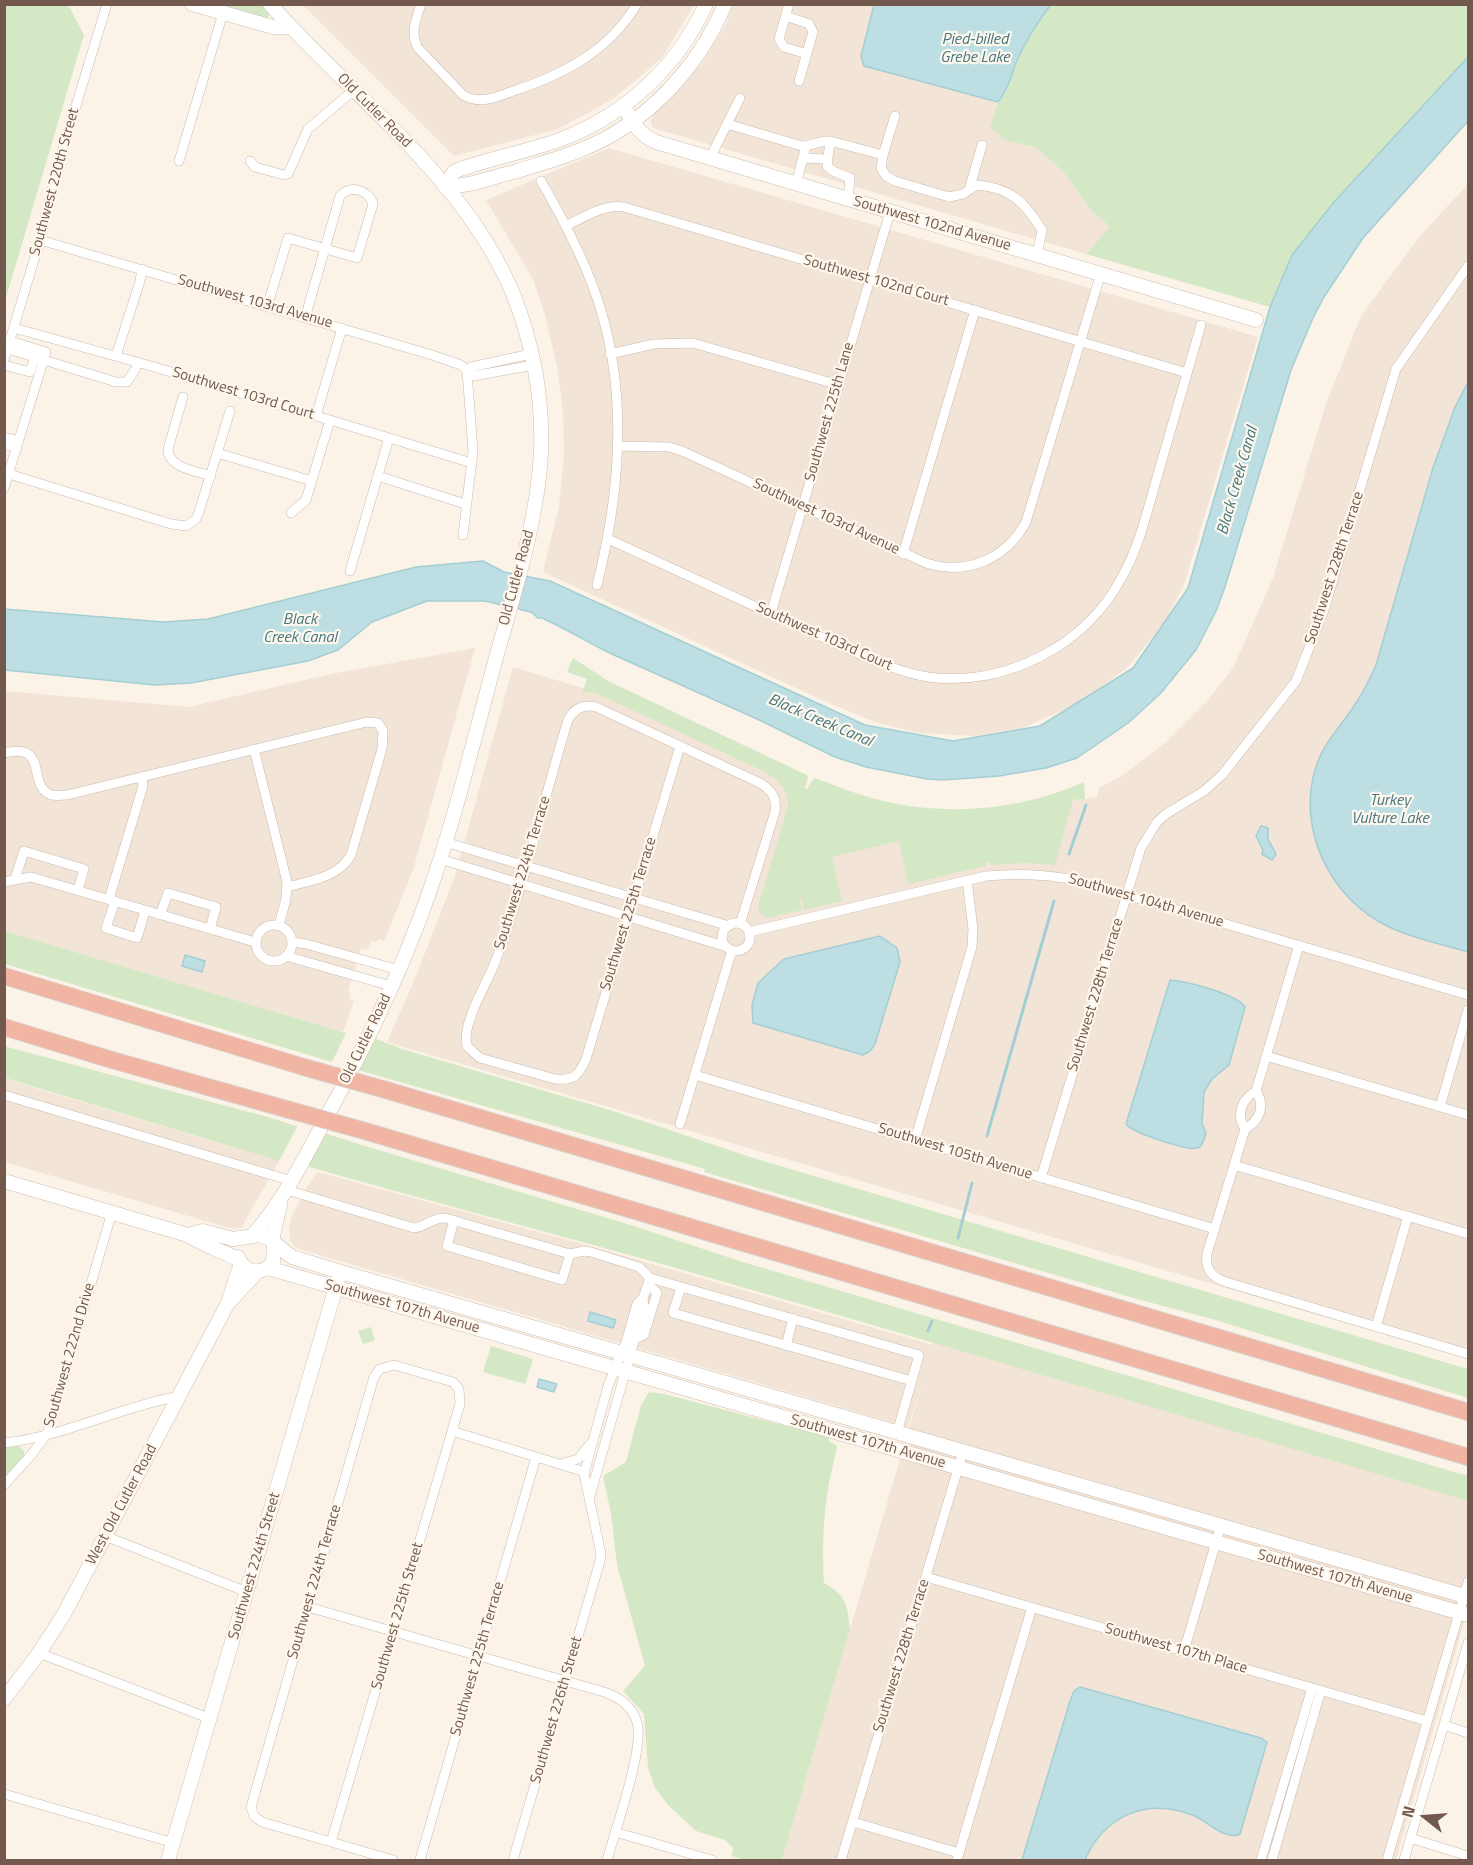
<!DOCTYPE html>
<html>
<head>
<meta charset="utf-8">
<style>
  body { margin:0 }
  #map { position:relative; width:1473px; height:1865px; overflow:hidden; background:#fbf3e7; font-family:"Titillium Web",sans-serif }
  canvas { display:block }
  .frame { position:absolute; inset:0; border:6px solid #73594d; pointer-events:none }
  .north { position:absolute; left:1395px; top:1787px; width:60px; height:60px; -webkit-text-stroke:4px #fef7ed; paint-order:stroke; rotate:287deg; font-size:16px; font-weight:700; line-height:24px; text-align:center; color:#73594d }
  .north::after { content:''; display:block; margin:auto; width:21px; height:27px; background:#73594d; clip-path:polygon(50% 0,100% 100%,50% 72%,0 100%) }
</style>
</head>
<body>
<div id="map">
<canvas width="1473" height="1865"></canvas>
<div class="frame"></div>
<div class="north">N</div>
</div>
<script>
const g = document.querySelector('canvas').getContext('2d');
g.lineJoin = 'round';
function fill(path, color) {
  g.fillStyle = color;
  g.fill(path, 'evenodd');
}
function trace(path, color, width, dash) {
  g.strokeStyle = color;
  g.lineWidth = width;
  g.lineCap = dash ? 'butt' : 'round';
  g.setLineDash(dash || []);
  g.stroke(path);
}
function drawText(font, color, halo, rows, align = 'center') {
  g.font = font + ' "Titillium Web",sans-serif';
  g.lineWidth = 4.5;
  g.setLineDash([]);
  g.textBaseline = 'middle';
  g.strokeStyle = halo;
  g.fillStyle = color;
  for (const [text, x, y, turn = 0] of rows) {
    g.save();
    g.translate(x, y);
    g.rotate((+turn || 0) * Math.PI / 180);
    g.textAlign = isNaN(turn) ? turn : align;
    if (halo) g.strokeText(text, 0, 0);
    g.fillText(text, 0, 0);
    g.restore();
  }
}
fill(new Path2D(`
  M 303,5 L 694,5 L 662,58 L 613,99 L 558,129 L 454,156 Z
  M 732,5 L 874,5 L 861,56 L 864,66 L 998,102 L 990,128 L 1000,134 L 1002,139 L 1037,148 L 1064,173 L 1092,211 L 1111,228 L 1086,254 L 656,129 L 652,127 L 651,122 L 653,112 L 669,99 L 702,63 L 726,24 Z
  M 609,148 L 1258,337 L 1184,585 L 1165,622 L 1127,668 L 1075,705 L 1022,728 L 974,736 L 918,733 L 875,722 L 831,704 L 543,572 L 559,507 L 564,456 L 563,411 L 557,366 L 545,315 L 533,279 L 486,200 Z
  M 1468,184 L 1468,1359 L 387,1042 L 416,976 L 455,876 L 513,667 L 599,693 L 681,730 L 775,776 L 811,791 L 954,821 L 1097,797 L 1099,788 L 1125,774 L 1166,742 L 1208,700 L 1233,668 L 1273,578 L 1326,404 L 1361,316 L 1420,236 Z
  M 475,648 L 413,870 L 384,941 L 378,939 L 376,943 L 372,941 L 366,950 L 361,948 L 348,992 L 351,994 L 349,999 L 354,1001 L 343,1032 L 5,931 L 4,691 L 189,707 L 331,674 Z
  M 4,1078 L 38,1089 L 279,1161 L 241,1228 L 233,1229 L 5,1162 Z
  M 318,1172 L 597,1248 L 933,1345 L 935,1342 L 1468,1499 L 1468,1609 L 1396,1860 L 782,1860 L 923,1381 L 908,1427 L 302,1250 L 295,1247 L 290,1240 L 289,1229 L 291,1218 L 308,1185 Z`), '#f2e4d6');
fill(new Path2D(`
  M 5,4 L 66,5 L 70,8 L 84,35 L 5,301 Z
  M 211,5 L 264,5 L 269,14 L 267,19 Z
  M 1051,5 L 1468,5 L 1468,57 L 1334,202 L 1292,255 L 1270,307 L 1086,254 L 1110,227 L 1092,211 L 1064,173 L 1037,148 L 1001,139 L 999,134 L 990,128 L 998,102 L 1006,92 L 1018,58 L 1043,14 Z
  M 573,658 L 608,681 L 807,775 L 808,778 L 805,788 L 807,789 L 814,778 C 835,785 855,794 876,799 C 943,817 1021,811 1084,782 L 1085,799 L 1073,800 L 1055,865 L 1025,863 L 990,865 L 990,862 L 986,862 L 986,866 L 908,884 L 899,841 L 832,857 L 842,901 L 804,910 L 801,898 L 799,898 L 802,910 L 767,918 L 759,912 L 758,907 L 788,806 L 787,797 L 784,788 L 777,780 L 765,772 L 602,696 L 594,692 L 582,693 L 587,679 L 567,672 Z
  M 5,931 L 346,1033 L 332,1062 L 5,964 Z
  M 374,1038 L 402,1049 L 613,1111 L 750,1157 L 1468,1369 L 1468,1398 L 1212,1319 L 1137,1299 L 704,1172 L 705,1169 L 358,1070 Z
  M 4,1046 L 275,1119 L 295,1126 L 298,1125 L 279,1161 L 5,1078 Z
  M 324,1133 L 365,1146 L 631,1225 L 743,1262 L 1468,1476 L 1468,1501 C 1202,1422 936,1343 669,1266 C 549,1232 427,1201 306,1166 Z
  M 371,1327 L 375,1340 L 363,1344 L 358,1331 Z
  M 491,1346 L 533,1359 L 525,1384 L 483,1372 Z
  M 649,1392 L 664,1394 L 828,1437 L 830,1442 L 837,1446 C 835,1459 831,1471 829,1483 C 823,1516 822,1550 824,1583 C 847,1596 847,1604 850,1629 L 782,1860 L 744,1860 L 732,1856 L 733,1848 L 725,1840 L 696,1831 L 668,1805 L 655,1788 L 648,1768 L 644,1714 L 623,1691 L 645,1666 L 617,1565 L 611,1514 L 603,1476 L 626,1462 L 641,1405 Z
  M 19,1446 L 24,1451 L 24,1456 L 5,1478 L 5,1448 Z`), '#d5e8c6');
const water = new Path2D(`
  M 874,5 L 874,4 L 1051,5 C 1038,20 1027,40 1018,58 C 1011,74 1009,89 998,102 L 864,66 L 861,56 Z
  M 1468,57 L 1468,121 L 1363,238 L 1324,297 L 1313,318 L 1291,370 L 1225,587 L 1216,611 L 1196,650 L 1160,694 L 1128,723 L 1077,758 L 1046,768 L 999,776 L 943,780 L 927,779 L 866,767 L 835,757 L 755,718 L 614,655 C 590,644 567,629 542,618 L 538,618 L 531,612 L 485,601 L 427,601 L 372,622 L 338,650 L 308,661 L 191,683 L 155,685 L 5,670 L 4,609 L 163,622 L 208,619 L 416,567 L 483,561 L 504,572 L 550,581 L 865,725 L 953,741 L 1040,726 L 1133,668 L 1188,588 L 1270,307 L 1292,255 L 1334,202 Z
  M 1468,382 L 1468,952 C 1439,943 1405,937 1378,921 C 1322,888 1293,814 1321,754 C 1329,738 1342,724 1352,709 C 1362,695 1369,681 1376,665 L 1433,468 L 1455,407 Z
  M 1261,826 L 1268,828 L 1268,839 L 1276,854 L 1272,860 L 1262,854 L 1263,850 L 1256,836 Z
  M 880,936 L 897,948 L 900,962 L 875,1044 L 870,1051 L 863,1055 L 753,1023 L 752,1005 L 758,983 L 784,959 Z
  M 185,955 L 205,961 L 202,972 L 182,966 Z
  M 1170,980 C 1185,981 1237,994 1245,1007 L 1229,1065 L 1212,1079 L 1204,1092 L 1202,1123 L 1206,1133 C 1204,1138 1203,1147 1197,1148 C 1187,1151 1131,1132 1126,1124 Z
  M 590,1312 L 616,1320 L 613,1328 L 588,1321 Z
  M 539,1379 L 557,1384 L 554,1392 L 537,1387 Z
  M 1080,1687 L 1261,1738 L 1267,1742 L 1240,1834 C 1225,1841 1208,1822 1195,1816 C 1149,1797 1105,1814 1085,1860 L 1022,1860 L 1070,1701 L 1074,1691 Z`);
fill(water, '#bddfe3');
trace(water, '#a4ced4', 1.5);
trace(new Path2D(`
  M 1069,854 L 1086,805
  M 987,1136 L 1054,901
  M 958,1238 L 972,1183
  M 928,1331 L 932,1321`), '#a4ced4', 3);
const street = new Path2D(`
  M 421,4 C 416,19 410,34 418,48 L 463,95 C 479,105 497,97 513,91 C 563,75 609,51 637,4
  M 789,4 L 779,39 L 784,47 L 807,54
  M 786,16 L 809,24 L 813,32 L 799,81
  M 727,124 L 802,146 C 812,146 820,140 830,141 L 883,155 L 881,168 L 886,176 L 895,181 L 949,197 L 963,194 L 977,185 C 1012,188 1024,202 1042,230 L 1037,255
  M 830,141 L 827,166 L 833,171 L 850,178 L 848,199
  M 883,155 L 895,116
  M 710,158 L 740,98
  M 803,158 L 826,159
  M 179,161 L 223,13
  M 250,161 L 255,167 L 284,175 L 288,174 L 308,129 L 354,90
  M 541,181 C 562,217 581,253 595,292 C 629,387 621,490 597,585
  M 796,184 L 806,146
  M 969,190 L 982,145
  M 566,226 C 584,217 604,204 624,207 L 1187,373
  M 40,240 L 432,355 L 461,365 L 473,376 L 534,365
  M 267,307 L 288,238 L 357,258 L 373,204 C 369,190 350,184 340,196 L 305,318
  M 14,328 L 151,366 L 472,463
  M 8,349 L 116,382 L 127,382 L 136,368
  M 610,354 L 654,344 L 693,343 L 839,385
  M 116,356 L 140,281 L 142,269
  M 4,360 L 40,240 L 58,165 L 107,4
  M 4,365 L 30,372 L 35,357
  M 467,371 L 471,367 L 531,354
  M 183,397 L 168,449 C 168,468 196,471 211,476
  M 316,416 L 342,328
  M 4,437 L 19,441
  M 4,444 L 17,448
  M 618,446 L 669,447 L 682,451 L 926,563 C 967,576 1006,559 1026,522 L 1101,273
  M 217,453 L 312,481
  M 9,474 L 171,524 L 186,526 L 196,519 L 199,512 L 230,411
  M 378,476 L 465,504
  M 4,488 L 46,352 L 10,341
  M 291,513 L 306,500 L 330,420
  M 463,535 L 473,451 L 467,371
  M 608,539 L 859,654 C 881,664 904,673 928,677 C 1005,687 1086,646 1122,577 C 1140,545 1148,508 1158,474 C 1172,424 1187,375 1201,325
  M 903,554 L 975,310
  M 350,571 L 389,438
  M 771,613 L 890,212
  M 680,746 L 586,1059 C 579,1075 574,1081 555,1079 L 480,1058 L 467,1046 C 461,1025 486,985 494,965 C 525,885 543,801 568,720 C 574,708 584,704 596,707 L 760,783 C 772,791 777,797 775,812 L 740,924
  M 254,749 L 287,882 L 286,899 L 279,925
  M 4,753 C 49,742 27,783 49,794 C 54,797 61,795 67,795 L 367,722 L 378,723 L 383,731 L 382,749 L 351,855 C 338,878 311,880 288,887
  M 445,842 L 729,926
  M 440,859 L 727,947
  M 15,879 L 24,851 L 84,869 L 78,890
  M 4,882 L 31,877 L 255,942
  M 109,899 L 143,786 L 142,777
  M 115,901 L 106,928 L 137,938 L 145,911
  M 160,915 L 168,893 L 216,907 L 210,929
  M722 937a14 14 0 1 1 28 0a14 14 0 1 1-28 0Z
  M256 943a18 18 0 1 1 36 0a18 18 0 1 1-36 0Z
  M 749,932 L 986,876 C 1017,873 1048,874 1079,881 L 1468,995
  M 292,942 L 306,944 L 399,970
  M 286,956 L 391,986
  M 1266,1056 L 1468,1115
  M 695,1075 L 1215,1229
  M 1256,1091 C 1266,1107 1259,1121 1245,1129 L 1207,1254 C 1205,1270 1212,1277 1226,1282 L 1468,1354
  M 4,1095 L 292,1181
  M 1440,1107 L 1468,1010
  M 680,1124 L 732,950
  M 1245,1129 C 1236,1114 1241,1100 1256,1091 L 1299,945
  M 915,1140 L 972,947 L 973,929 L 967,880
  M 1234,1165 L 1468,1234
  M 1041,1178 L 1141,848 L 1157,822 L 1166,814 L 1204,791 L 1222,775 L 1296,681 L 1324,610 L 1396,369 L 1468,266
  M 287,1190 L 414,1228 C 426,1227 433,1217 445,1218 L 570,1254 L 584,1251 L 591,1252 L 639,1267 L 650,1278 L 919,1355 L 897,1433
  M 454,1220 L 447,1246 L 562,1280 L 570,1254
  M 681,1287 L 673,1313 L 912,1381
  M 1376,1327 L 1408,1216
  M 635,1339 L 644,1335 L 657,1293 L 648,1284
  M 786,1346 L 793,1318
  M 452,1431 L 585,1472
  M 4,1443 C 65,1436 120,1407 179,1396
  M 564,1463 L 578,1459 L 590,1444
  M 4,1485 L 32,1454 L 47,1434 L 112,1212
  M 590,1496 L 644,1306 L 643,1298 L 650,1278
  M 105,1536 L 247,1592
  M 926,1577 L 1427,1721
  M 308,1607 L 604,1692 C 619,1697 632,1706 637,1722 C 645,1747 615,1831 607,1860
  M 1184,1651 L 1221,1525
  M 39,1653 L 211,1719
  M 1444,1725 L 1468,1733
  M 4,1794 L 174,1843
  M 853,1822 L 959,1853
  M 615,1832 L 712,1860
  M 1410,1838 L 1468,1856
  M 331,1842 L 460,1404 L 459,1389 L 453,1382 L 394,1365 L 380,1369 L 374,1377 L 251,1807 L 254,1816 L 262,1822 L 393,1860
  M 420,1860 L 536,1457
  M 513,1860 L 600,1561 L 601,1554 L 584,1474 L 608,1386 L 626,1342 L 637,1304 L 643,1298
  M 841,1860 L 963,1452
  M 957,1860 L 1032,1607
  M 1261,1860 L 1312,1688
  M 1272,1860 L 1321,1690
  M 1387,1860 L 1468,1582
  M 1404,1860 L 1468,1643`);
const secondary = new Path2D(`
  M 192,4 L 273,27 L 290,27
  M 624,107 C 632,121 640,136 656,142 L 1256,320
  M 445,187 C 471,186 493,177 517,171 C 539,164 562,158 583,149 C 647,123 698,68 725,4
  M 445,187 L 454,172 L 458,170 C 491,158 526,152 559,140 C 624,116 677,68 706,4
  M 4,1181 L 188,1235 C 204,1246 222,1250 239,1260
  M 188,1235 L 203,1231 L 233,1239 L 260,1235 L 269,1239 L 292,1257 L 341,1272 L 1468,1597
  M 253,1235 C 284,1200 304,1159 326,1118 C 366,1045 403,969 430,890 C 455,818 473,743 493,669 C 512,598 537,527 541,453 C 543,400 533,345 514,296 C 465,177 353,98 270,4
  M 272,1241 L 280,1204
  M 238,1257 C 244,1274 263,1276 273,1262 L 274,1244
  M 268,1268 L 1468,1615
  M 231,1300 L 257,1272
  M 4,1699 L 39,1653 L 64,1614 L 228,1303 L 241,1263
  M 168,1860 L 338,1280`);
const highway = new Path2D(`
  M 4,976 L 307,1068
  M 4,1027 L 112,1060 L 286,1109
  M 386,1090 L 1468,1412
  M 365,1131 L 1468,1457`);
trace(street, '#ccbaae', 10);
trace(secondary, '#d0bcaf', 15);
trace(highway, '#d8d1cd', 18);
trace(street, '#fff', 9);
trace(secondary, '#fff', 14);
trace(highway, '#f0b5a3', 16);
const highwayBridge = new Path2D(`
  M 307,1068 L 386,1090
  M 286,1109 L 365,1131`);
trace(highwayBridge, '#d8d1cd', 18, []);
trace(highwayBridge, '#f0b5a3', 16);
drawText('15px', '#73594d', '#fef7ed', [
  ["Old Cutler Road",374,111,45],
  ["Southwest 220th Street",55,182,-75],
  ["Southwest 102nd Avenue",932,224,16],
  ["Southwest 102nd Court",876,281,16],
  ["Southwest 103rd Avenue",255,302,16],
  ["Southwest 103rd Court",243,394,17],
  ["Southwest 225th Lane",830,412,-74],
  ["Southwest 103rd Avenue",826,517,25],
  ["Southwest 228th Terrace",1335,568,-72],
  ["Old Cutler Road",517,578,-75],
  ["Southwest 103rd Court",824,637,24],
  ["Southwest 224th Terrace",523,873,-73],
  ["Southwest 104th Avenue",1146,901,16],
  ["Southwest 225th Terrace",629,914,-73],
  ["Southwest 228th Terrace",1096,995,-73],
  ["Old Cutler Road",366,1039,-64],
  ["Southwest 105th Avenue",955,1152,17],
  ["Southwest 107th Avenue",402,1307,16],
  ["Southwest 222nd Drive",70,1355,-74],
  ["Southwest 107th Avenue",868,1442,16],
  ["West Old Cutler Road",122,1505,-62],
  ["Southwest 224th Street",255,1566,-74],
  ["Southwest 107th Avenue",1335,1577,16],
  ["Southwest 224th Terrace",315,1582,-74],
  ["Southwest 225th Street",398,1616,-74],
  ["Southwest 107th Place",1176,1649,16],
  ["Southwest 228th Terrace",902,1656,-73],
  ["Southwest 225th Terrace",478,1659,-74],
  ["Southwest 226th Street",557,1710,-74]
]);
drawText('italic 16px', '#45767e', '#fef7ed', [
  ["Pied-billed",975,40],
  ["Grebe Lake",975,58],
  ["Black Creek Canal",1238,481,-74],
  ["Black",300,620],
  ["Creek Canal",300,638],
  ["Black Creek Canal",820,721,23],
  ["Turkey",1390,801],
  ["Vulture Lake",1390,819]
]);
</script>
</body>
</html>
